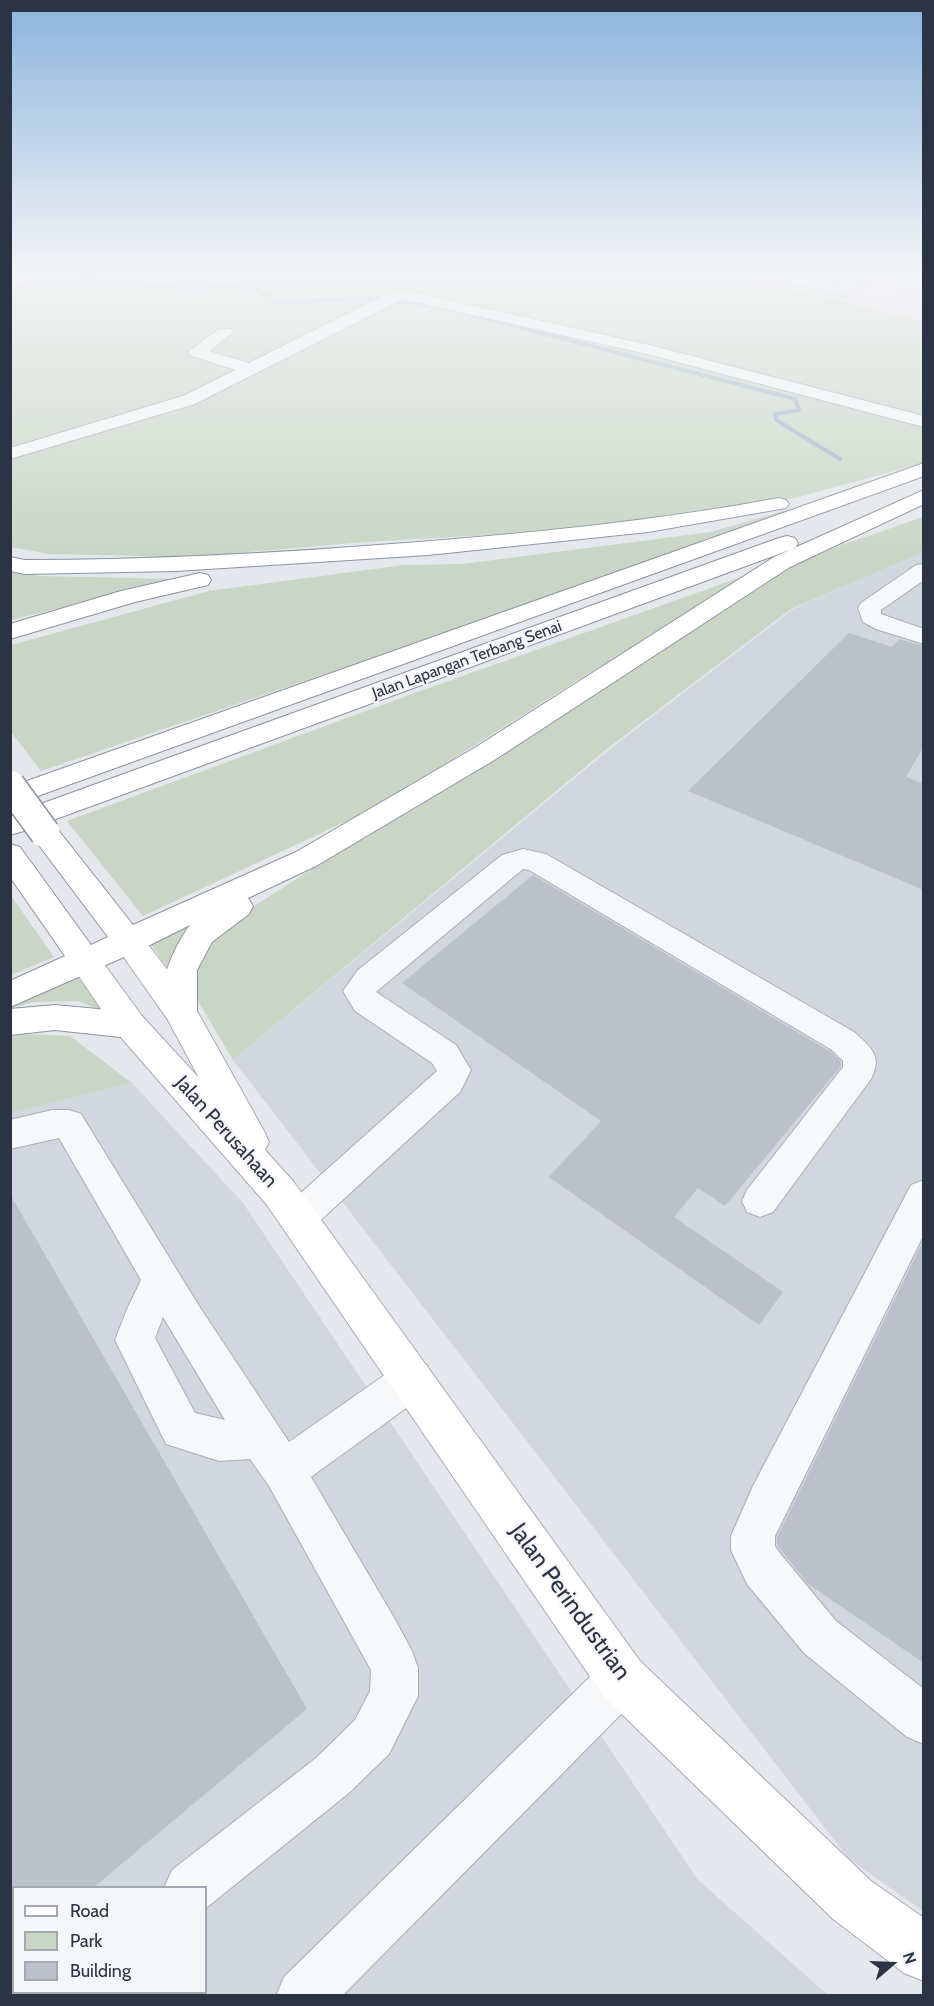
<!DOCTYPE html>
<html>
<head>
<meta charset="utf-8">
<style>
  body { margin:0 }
  #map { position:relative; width:934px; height:2006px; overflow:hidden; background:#e4e7ec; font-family:Cabin,sans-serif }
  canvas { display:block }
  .frame { position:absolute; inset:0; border:12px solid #2b3445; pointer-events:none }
  .legend { position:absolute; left:12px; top:1886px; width:195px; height:108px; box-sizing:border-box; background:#f4f6f9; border:2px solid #a4a8b1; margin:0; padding:8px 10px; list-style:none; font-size:18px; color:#2b3445 }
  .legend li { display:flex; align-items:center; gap:12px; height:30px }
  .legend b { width:30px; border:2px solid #a4a8b1 }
  .north { position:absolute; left:862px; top:1934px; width:60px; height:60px; -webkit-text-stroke:4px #f4f6f9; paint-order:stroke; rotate:71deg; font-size:16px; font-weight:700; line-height:24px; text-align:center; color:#2b3445 }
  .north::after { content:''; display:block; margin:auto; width:21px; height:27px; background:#2b3445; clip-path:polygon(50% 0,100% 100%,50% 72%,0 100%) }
</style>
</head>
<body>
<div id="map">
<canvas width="934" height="2006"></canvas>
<div class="frame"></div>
<ul class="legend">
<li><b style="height:8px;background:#fff"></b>Road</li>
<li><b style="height:16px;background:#c9d6c5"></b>Park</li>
<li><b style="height:16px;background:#bbc0ca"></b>Building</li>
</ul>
<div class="north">N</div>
</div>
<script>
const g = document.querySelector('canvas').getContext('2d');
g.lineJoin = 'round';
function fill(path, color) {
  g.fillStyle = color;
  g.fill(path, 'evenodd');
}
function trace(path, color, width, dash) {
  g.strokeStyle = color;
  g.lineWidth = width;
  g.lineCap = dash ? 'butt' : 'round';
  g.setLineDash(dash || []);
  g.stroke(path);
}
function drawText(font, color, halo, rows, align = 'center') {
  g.font = font + ' Cabin,sans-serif';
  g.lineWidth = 4.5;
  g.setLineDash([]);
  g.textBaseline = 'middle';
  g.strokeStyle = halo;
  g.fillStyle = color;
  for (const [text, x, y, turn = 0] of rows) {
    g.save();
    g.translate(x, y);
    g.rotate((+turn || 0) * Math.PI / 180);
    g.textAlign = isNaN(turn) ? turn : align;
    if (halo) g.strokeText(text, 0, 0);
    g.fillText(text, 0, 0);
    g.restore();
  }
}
fill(new Path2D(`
  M 739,273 L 882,273 L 847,300 Z
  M 920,552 L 923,552 L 923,1911 L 849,1859 L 233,1060 L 610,749 L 793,609 Z
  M 132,1083 L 243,1203 L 698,1880 L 828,1995 L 11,1995 L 10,1113 ZM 14,1888 L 206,1888 L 206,1992 L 14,1992 Z`), '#d2d6de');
fill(new Path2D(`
  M 44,273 L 734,273 L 923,322 L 923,463 L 795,498 L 594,529 L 365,542 L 190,557 L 49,554 L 11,547 L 10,287 Z
  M 783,511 L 787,513 L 784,517 L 41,771 L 11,732 L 11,645 L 209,591 L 404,565 L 463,564 L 711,532 Z
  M 923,517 L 923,552 L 791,609 L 608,748 L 233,1060 L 190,988 L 205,948 L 229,922 L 785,569 L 839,546 Z
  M 11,570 L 39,576 L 178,579 L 11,620 Z
  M 761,570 L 578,680 L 377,807 L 143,916 L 67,821 L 412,694 Z
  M 10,894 L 54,957 L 11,975 L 10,975 Z
  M 234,904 L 172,974 L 149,942 Z
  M 78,972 L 108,1013 L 78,1001 L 35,1002 L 11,1008 L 10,1001 Z
  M 22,1034 L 70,1036 L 132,1083 L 11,1113 L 11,1037 Z`), '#c9d6c5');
trace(new Path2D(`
  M 72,273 L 98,282 L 122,282 L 195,291 L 219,286 L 259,291 L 276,303 L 369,298 L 446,308
  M 461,312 L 795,399 L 799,410 L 775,414 L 776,420 L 840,459`), '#9fb4cc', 4);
fill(new Path2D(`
  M 849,633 L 892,647 L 899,639 L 924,646 L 924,746 L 906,777 L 924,784 L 924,890 L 688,791 Z
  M 533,875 L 831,1052 L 841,1062 L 841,1066 L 725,1206 L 698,1188 L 674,1217 L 783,1292 L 759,1325 L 549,1177 L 601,1121 L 402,983 Z
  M 10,1194 L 307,1709 L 94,1887 L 10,1887 Z
  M 924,1240 L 924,1663 L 808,1584 L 777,1545 L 777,1537 Z`), '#bbc0ca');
const minor = new Path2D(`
  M 749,273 L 777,273 L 835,285 L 855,273 L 871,273 L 849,290 L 835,293 L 756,277 Z
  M 891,277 L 924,283 L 924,292 L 886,284 L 884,281 Z
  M 402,290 L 649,345 L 924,416 L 924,427 L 647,354 L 403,299 L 195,404 L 10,459 L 10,448 L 183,396 L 235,370 L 190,355 L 188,352 L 219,329 L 231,329 L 233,332 L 209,351 L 249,363 L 387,294 Z
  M 924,564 L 924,580 L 881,610 L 881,614 L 924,629 L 924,644 L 876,629 L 863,622 L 858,608 L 861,603 L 916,565 Z
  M 523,849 L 546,854 L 854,1032 C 871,1047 883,1056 871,1079 L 773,1212 L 760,1217 L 747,1212 L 742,1201 L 747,1190 L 843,1067 L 843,1061 L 832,1050 L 529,870 L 523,869 L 376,992 L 456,1045 L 471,1070 L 460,1092 L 311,1229 L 298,1234 L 285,1229 L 280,1218 L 285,1207 L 437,1071 L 432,1063 L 355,1011 L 343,991 L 358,970 L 502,855 Z
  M 52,1110 L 69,1110 L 81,1114 L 199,1306 L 289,1442 L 399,1365 L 413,1359 L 427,1365 L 433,1379 L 427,1393 L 311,1477 L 393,1616 L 412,1651 L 418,1668 L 418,1696 L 389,1754 L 350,1792 L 206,1908 L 206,1888 L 164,1888 L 172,1870 L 316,1758 L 355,1720 L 370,1691 L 371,1670 L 269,1486 L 250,1459 L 219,1461 L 166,1444 L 115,1340 L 127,1309 L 141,1280 L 59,1138 L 10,1149 L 10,1120 ZM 163,1317 L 225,1420 L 195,1413 L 155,1338 Z
  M 924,1180 L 924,1234 L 775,1536 L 775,1546 L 779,1552 L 836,1621 L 924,1689 L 924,1744 L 907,1737 L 804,1653 L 747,1584 L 731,1550 L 731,1536 L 753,1486 L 911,1185 Z
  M 622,1655 L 639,1662 L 646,1679 L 639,1696 L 342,1996 L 276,1996 L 284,1977 L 605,1662 Z
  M 29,1992 L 85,1992 L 84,1996 L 28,1996 Z`);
const major = new Path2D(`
  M 129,930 L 140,934 L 192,1002 L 264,1131 L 269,1142 L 265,1150 L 293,1181 L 640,1661 L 871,1881 L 924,1918 L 924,1981 L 904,1973 L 833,1919 L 604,1697 L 267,1205 L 118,1034 L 74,969 L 69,961 L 74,953 L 85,949 L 96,953 L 142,1016 L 199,1078 L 168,1020 L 113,942 L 118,934 Z`);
const highway = new Path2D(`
  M 924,463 L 924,476 L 10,806 L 10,787 Z
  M 924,490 L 924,504 L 790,567 L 496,759 L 316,866 L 248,898 L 253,906 L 249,914 L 212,942 L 197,970 L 197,1011 L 192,1020 L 180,1024 L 168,1020 C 153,991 172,950 190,925 L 140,950 L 10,1007 L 10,981 L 65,956 L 10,877 L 10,844 L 20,847 L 91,945 L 108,937 L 35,840 L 31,833 L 34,828 L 10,835 L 10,815 L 779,538 L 787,536 L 795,538 L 798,543 L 795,548 L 45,823 L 55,826 L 133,925 L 296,852 L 476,747 L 774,557 Z
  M 779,498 L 786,500 L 789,504 L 786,508 L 648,532 L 428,555 L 176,571 L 25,574 L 10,571 L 10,557 L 25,560 C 152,560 279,553 405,543 C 531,533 655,521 779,498 Z
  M 200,573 L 208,575 L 211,580 L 208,585 L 135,602 L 10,639 L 10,624 L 121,591 Z
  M 55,1005 L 130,1012 L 142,1016 L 147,1025 L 142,1034 L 130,1038 L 55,1030 L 10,1035 L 10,1009 Z`);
trace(minor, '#a9aeb7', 2);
trace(major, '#a3abb8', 2);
trace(highway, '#8b94a3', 2);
fill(minor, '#f7f8fa');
fill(major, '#fff');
fill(highway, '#fff');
const highwayBridge = new Path2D(`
  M 10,785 L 45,833`);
trace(highwayBridge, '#8b94a3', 32, []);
trace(highwayBridge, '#fff', 29);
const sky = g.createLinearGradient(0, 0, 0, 554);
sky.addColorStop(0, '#8bb4dd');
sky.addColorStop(0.49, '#f3f4f6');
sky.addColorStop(1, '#f3f4f600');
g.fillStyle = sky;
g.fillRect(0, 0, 934, 554);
drawText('16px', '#2b3445', '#f4f6f9', [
  ["Jalan Lapangan Terbang Senai",467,660,-20]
]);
drawText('20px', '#2b3445', '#f4f6f9', [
  ["Jalan Perusahaan",226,1132,48]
]);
drawText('24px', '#2b3445', '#f4f6f9', [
  ["Jalan Perindustrian",570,1602,54]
]);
</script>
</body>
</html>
